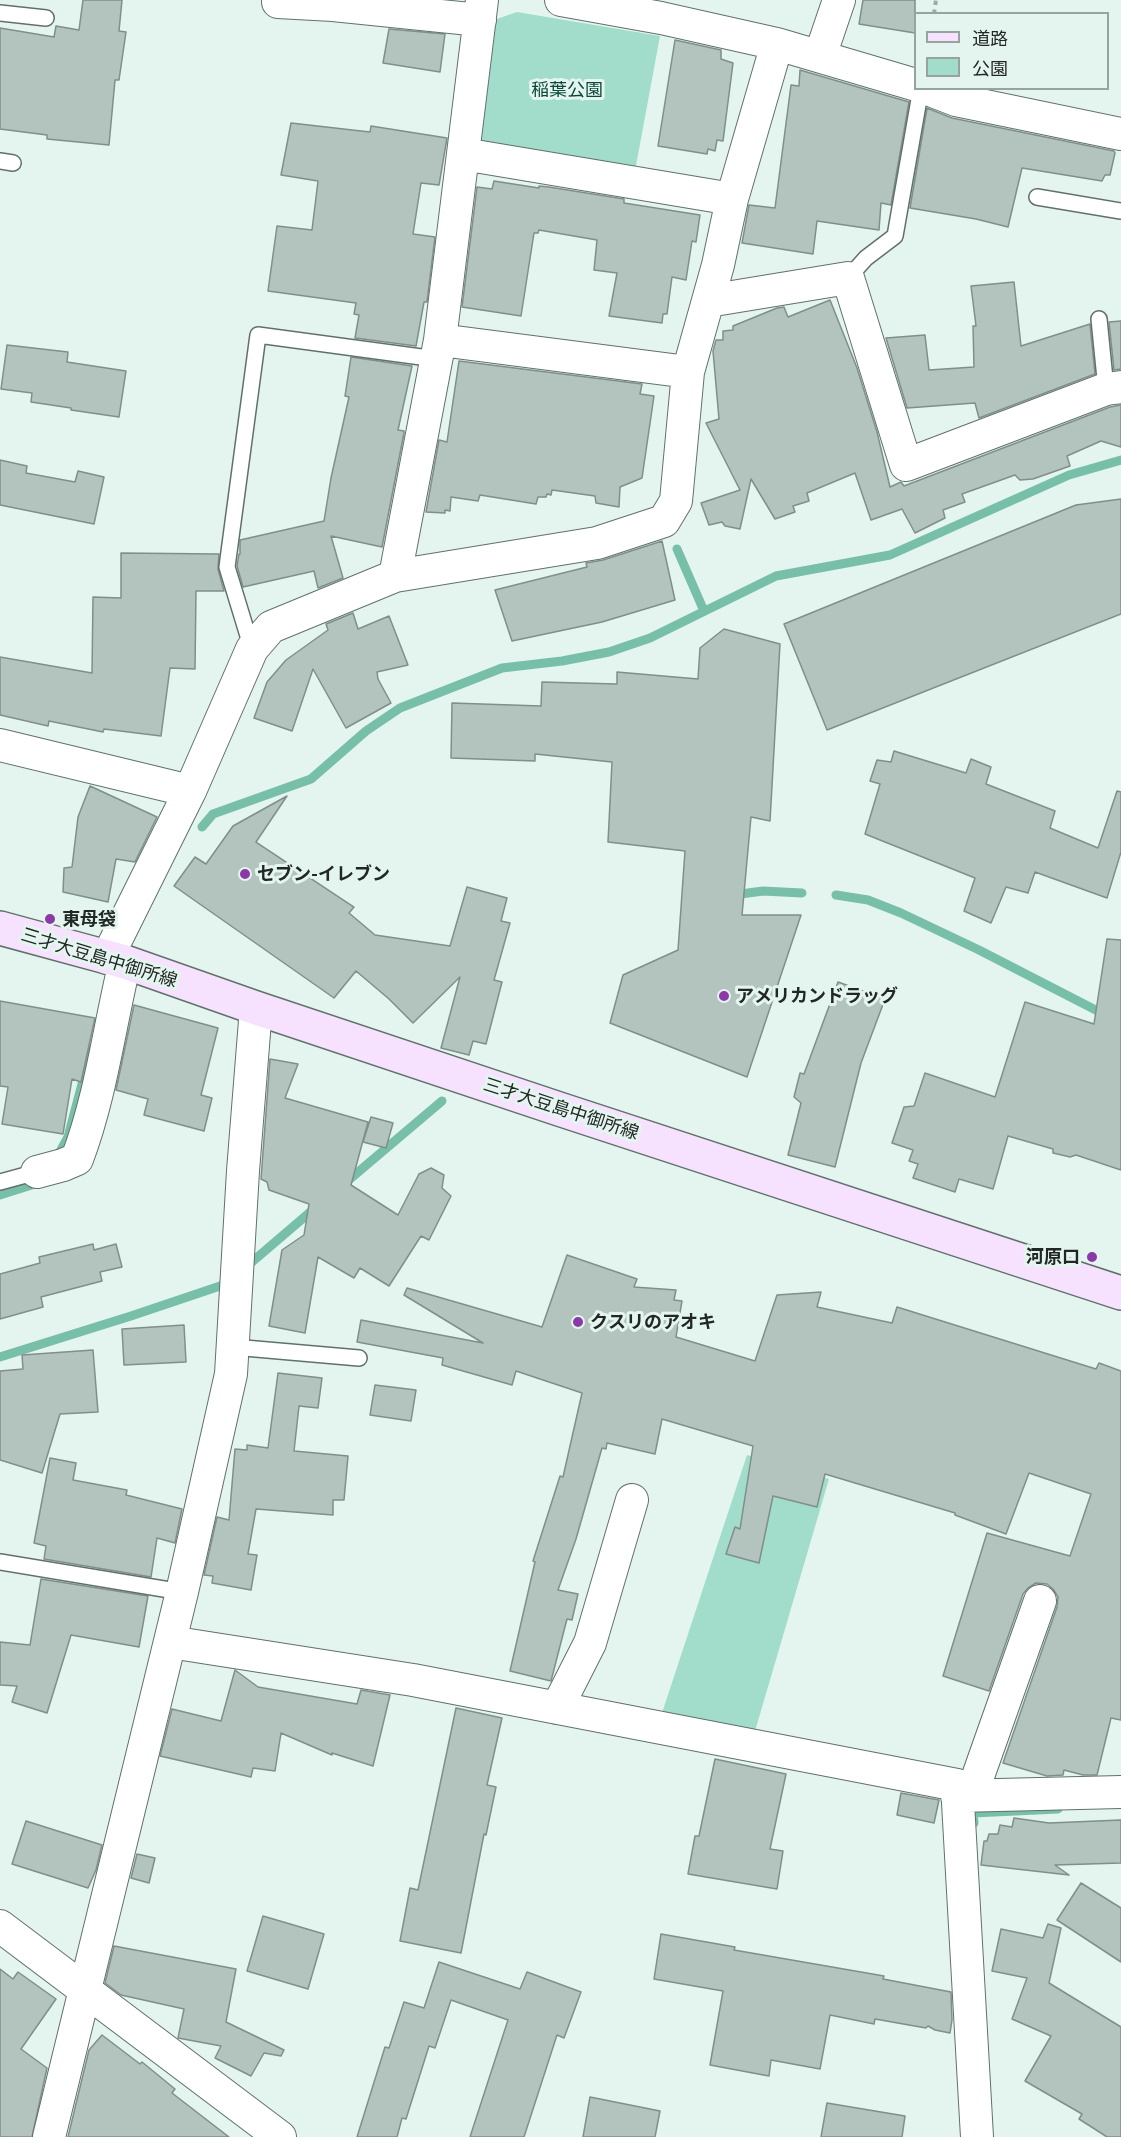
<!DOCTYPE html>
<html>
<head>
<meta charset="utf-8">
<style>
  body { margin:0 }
  #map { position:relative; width:1121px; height:2137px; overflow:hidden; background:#e4f5ef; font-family:"Public Sans","Noto Sans JP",sans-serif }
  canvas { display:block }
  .legend { position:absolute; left:914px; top:12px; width:195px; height:78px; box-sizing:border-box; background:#e4f5ef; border:2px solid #96a39e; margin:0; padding:8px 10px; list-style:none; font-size:18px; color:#212725 }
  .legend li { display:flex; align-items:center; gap:12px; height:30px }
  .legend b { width:30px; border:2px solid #96a39e }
</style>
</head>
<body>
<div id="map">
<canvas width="1121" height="2137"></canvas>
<ul class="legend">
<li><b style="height:8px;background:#f6e2fe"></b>道路</li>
<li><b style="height:16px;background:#a1ddca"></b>公園</li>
</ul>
</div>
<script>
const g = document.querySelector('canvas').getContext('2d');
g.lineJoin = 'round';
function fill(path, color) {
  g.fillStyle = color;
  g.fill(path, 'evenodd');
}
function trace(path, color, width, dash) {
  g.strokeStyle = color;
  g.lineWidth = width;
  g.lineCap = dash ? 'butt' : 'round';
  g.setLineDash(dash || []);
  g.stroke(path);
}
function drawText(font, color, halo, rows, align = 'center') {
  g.font = font + ' "Public Sans","Noto Sans JP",sans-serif';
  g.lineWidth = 6;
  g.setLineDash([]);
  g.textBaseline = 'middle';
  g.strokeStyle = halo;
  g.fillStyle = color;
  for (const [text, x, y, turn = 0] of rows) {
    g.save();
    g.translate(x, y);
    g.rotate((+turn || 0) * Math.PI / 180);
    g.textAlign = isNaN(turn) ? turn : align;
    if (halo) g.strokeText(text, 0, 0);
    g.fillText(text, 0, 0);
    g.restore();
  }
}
fill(new Path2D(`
  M 517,12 L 660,36 L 635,171 L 484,146 L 476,131 L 491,21 Z
  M 747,1455 L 829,1479 L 753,1738 L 661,1716 Z`), '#a1ddca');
trace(new Path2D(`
  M 677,549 L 704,611
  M 202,827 L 213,814 L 311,779 L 366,731 L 400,708 L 502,668 L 562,661 L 609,652 L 650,638 L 776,576 L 890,555 L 1069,475 L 1121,460
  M 733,895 L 763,891 L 802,893
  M 836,895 L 868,900 L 901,913 L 979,950 L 1121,1023
  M 56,1159 L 68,1137 L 91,1050
  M 344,1184 L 442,1101
  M 0,1195 L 41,1182
  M 246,1267 L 315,1208
  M 0,1357 L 131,1316 L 223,1285
  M 974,1823 L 973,1813 L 1058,1809`), '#77bfa9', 9);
const building = new Path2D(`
  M 83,0 L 122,0 L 119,31 L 126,32 L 119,80 L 115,80 L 109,145 L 47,139 L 47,135 L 0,129 L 0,28 L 54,37 L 56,26 L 79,30 Z
  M 863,0 L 915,0 L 915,33 L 859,24 Z
  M 389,29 L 445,34 L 440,72 L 383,63 Z
  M 675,40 L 721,50 L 721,59 L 733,63 L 723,141 L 717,140 L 715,151 L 708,149 L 707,154 L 658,146 Z
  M 800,70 L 909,102 L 891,205 L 881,203 L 879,230 L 817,221 L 813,254 L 742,243 L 749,205 L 775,208 L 791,85 L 799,86 Z
  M 927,108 L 952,118 L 1114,151 L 1115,153 L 1110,175 L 1105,175 L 1102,181 L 1022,168 L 1008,227 L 976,219 L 910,208 Z
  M 291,123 L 370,132 L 371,126 L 447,138 L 439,185 L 421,183 L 413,234 L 435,237 L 427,302 L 424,302 L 416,346 L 355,338 L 359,315 L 354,314 L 356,303 L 268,291 L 277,226 L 312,230 L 318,181 L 281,175 Z
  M 494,181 L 539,188 L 539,186 L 549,187 L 624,199 L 624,203 L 700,215 L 696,242 L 692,241 L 686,280 L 672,277 L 667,314 L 663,314 L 662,323 L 609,316 L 617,273 L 594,270 L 597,240 L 539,230 L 538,233 L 534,233 L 521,316 L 462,307 L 477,187 L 492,189 Z
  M 1014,282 L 1021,346 L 1090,324 L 1095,374 L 979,418 L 975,403 L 907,408 L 886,338 L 925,335 L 929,370 L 974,367 L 973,326 L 976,326 L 971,286 Z
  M 830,300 L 857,368 L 877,432 L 890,487 L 901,482 L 904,486 L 1110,407 L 1121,405 L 1121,447 L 1101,441 L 1067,456 L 1070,466 L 1033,479 L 1020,480 L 1015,475 L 962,494 L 965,502 L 943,510 L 945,518 L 915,533 L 902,509 L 871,520 L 855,473 L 807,493 L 809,501 L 793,506 L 795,512 L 775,519 L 751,479 L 740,529 L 725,526 L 722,522 L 709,525 L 701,503 L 740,490 L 706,423 L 719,419 L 713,351 L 716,340 L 723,340 L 723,331 L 733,330 L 733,326 L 777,308 L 784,307 L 788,317 Z
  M 1121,321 L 1121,369 L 1114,370 L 1109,322 Z
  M 7,345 L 68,352 L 67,362 L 126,371 L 119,417 L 71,410 L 71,408 L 31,402 L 32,393 L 1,389 Z
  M 351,357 L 412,366 L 398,430 L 404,431 L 404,433 L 382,547 L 331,536 L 343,578 L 318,588 L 314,571 L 243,587 L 237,566 L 239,554 L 240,554 L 240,540 L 324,521 L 331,478 L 349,397 L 345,396 Z
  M 459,361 L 642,384 L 640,394 L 654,396 L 642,478 L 620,487 L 619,507 L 596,503 L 595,496 L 552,490 L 551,495 L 547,494 L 546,497 L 538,497 L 536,504 L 480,495 L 478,501 L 451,497 L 450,511 L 445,510 L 445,513 L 426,512 L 439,440 L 447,442 Z
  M 0,460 L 27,466 L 26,473 L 75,482 L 78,471 L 104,477 L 94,524 L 0,505 Z
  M 1121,499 L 1121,614 L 827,730 L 784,624 L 1076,505 Z
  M 662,541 L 675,600 L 602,622 L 512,641 L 495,590 L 587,567 L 586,563 L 603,560 Z
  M 121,553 L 219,554 L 218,569 L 224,591 L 196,591 L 195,669 L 170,668 L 161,736 L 104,729 L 103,732 L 49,721 L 48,726 L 0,715 L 0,657 L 92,673 L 93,597 L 121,598 Z
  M 353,613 L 358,629 L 389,616 L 408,665 L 377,672 L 378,679 L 391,703 L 346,728 L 313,669 L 292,731 L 254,718 L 267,682 L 286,660 L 328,630 L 326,624 Z
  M 724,629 L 780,644 L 770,821 L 751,817 L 742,915 L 801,915 L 747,1077 L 610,1023 L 623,975 L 678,950 L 685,851 L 608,842 L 612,762 L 535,754 L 535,761 L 451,758 L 452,703 L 541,706 L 542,682 L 617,684 L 617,672 L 698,679 L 700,648 Z
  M 894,751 L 966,773 L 971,759 L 991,767 L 986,784 L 1055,811 L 1050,828 L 1098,848 L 1117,791 L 1121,792 L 1121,852 L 1107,898 L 1035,872 L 1028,893 L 1006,887 L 991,923 L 964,911 L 975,878 L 865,834 L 880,784 L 870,781 L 877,760 L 891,762 Z
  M 90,786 L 157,817 L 135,862 L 116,859 L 108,902 L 63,892 L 64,868 L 72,867 L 78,817 Z
  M 287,796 L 256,842 L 354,907 L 349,913 L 375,935 L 450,946 L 467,887 L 507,898 L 501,921 L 510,923 L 494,980 L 502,982 L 486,1044 L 473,1041 L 469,1055 L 441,1048 L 460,977 L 413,1023 L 389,999 L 356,971 L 334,998 L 174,886 L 195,857 L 206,864 L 233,826 Z
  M 1107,939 L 1121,940 L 1121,1170 L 1076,1155 L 1070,1157 L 1053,1153 L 1053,1149 L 1008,1136 L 993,1189 L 959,1179 L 955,1192 L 913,1178 L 918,1164 L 909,1161 L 913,1150 L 892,1143 L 904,1107 L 914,1106 L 925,1073 L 995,1097 L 1025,1002 L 1094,1024 Z
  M 838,982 L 885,999 L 861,1063 L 835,1167 L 788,1155 L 801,1103 L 794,1097 L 800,1073 L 804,1074 Z
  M 0,1001 L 95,1018 L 81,1082 L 72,1079 L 63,1134 L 2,1124 L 8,1087 L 0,1086 Z
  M 134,1005 L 218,1028 L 201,1095 L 212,1098 L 204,1131 L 144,1115 L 148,1099 L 116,1090 Z
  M 270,1059 L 298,1064 L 285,1098 L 368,1122 L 351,1185 L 398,1215 L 419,1174 L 431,1168 L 444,1175 L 442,1188 L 451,1196 L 429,1240 L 421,1236 L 389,1286 L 360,1268 L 354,1278 L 318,1257 L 305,1333 L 269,1326 L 282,1250 L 304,1235 L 309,1204 L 269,1190 L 267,1182 L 261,1179 Z
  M 371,1117 L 393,1123 L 386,1148 L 363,1142 Z
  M 93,1244 L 94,1250 L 116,1244 L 122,1267 L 100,1272 L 102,1281 L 41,1297 L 43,1307 L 0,1319 L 0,1274 L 40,1263 L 39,1257 Z
  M 567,1255 L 637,1279 L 634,1287 L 676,1290 L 674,1300 L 682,1301 L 676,1337 L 755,1361 L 777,1295 L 821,1292 L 817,1307 L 892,1323 L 897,1307 L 1096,1369 L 1099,1363 L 1121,1371 L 1121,1720 L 1111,1718 L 1097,1775 L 1083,1775 L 1064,1770 L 1063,1775 L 1047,1776 L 1003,1763 L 1057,1607 L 1058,1597 L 1053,1589 L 1047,1584 L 1036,1583 L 1028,1588 L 1023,1594 L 989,1691 L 943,1676 L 987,1533 L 1070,1556 L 1091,1494 L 1029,1473 L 1006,1534 L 955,1515 L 955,1513 L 825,1474 L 817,1507 L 773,1496 L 759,1563 L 726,1554 L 735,1527 L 740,1529 L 753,1446 L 662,1419 L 655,1454 L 607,1443 L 606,1449 L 602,1448 L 576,1539 L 558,1590 L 578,1594 L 572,1620 L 567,1619 L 551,1681 L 510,1671 L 535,1562 L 533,1561 L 560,1476 L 563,1477 L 582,1393 L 516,1371 L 512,1385 L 442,1365 L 443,1358 L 357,1342 L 361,1320 L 483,1343 L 404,1295 L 407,1288 L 542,1327 Z
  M 184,1325 L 186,1362 L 124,1365 L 122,1329 Z
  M 93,1350 L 98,1412 L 60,1414 L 42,1473 L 0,1460 L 0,1371 L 23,1369 L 22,1355 Z
  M 278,1373 L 322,1378 L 318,1408 L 299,1406 L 294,1451 L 348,1456 L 344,1500 L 333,1500 L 333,1515 L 256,1509 L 248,1554 L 257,1555 L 251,1590 L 212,1583 L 213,1576 L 204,1575 L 217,1517 L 229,1520 L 235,1449 L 247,1450 L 247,1445 L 268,1448 Z
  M 375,1385 L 416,1390 L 411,1421 L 370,1415 Z
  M 50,1458 L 76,1463 L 73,1480 L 127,1490 L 126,1495 L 182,1509 L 175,1543 L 157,1538 L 151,1577 L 44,1559 L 46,1546 L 34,1543 Z
  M 41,1579 L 148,1596 L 139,1647 L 71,1635 L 47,1713 L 12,1702 L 17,1686 L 0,1685 L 0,1642 L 30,1645 Z
  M 235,1670 L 258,1687 L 357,1704 L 361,1690 L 390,1695 L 373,1766 L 332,1753 L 332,1755 L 281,1733 L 275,1771 L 253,1768 L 251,1777 L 160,1756 L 172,1709 L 221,1721 Z
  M 456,1708 L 502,1718 L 487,1785 L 496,1787 L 486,1835 L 484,1834 L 461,1953 L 400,1941 L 410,1888 L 418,1890 Z
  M 715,1759 L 786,1774 L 770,1849 L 783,1851 L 777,1889 L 688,1874 L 695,1836 L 699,1836 Z
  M 901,1793 L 939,1800 L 934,1823 L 897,1815 Z
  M 1014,1818 L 1049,1823 L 1121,1820 L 1121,1863 L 1055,1865 L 1069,1875 L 981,1865 L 984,1841 L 987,1841 L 989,1834 L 998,1834 L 1000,1825 L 1012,1827 Z
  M 26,1821 L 102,1845 L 96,1870 L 88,1888 L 12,1864 Z
  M 137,1854 L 155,1858 L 149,1883 L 131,1878 Z
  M 1081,1883 L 1121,1908 L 1121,1962 L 1057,1920 Z
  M 263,1916 L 324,1934 L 308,1989 L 247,1971 Z
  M 1048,1924 L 1061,1928 L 1049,1983 L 1121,2027 L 1121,2137 L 1107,2137 L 1079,2119 L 1082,2114 L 1025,2081 L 1051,2036 L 1012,2019 L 1027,1978 L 992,1971 L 1001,1929 L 1043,1938 Z
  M 661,1934 L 735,1947 L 734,1950 L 884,1976 L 883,1979 L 951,1992 L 952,2020 L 950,2033 L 935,2030 L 928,2026 L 926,2028 L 875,2019 L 874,2024 L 830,2015 L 820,2069 L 771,2060 L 769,2076 L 710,2065 L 723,1991 L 654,1979 Z
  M 114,1946 L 236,1969 L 226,2022 L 284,2050 L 281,2056 L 264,2053 L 251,2076 L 215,2058 L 221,2046 L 178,2038 L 184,2009 L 121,1995 L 105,1983 Z
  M 439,1962 L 520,1989 L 527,1972 L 581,1992 L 564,2038 L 557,2035 L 524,2137 L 470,2137 L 508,2020 L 451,2000 L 435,2048 L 429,2046 L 406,2119 L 402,2118 L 397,2137 L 357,2137 L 385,2047 L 389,2048 L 404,2002 L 424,2008 Z
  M 0,1969 L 13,1979 L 18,1972 L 56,1999 L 21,2049 L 47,2068 L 32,2137 L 0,2137 Z
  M 102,2035 L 140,2064 L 142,2062 L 175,2089 L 172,2093 L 229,2137 L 68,2137 L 89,2050 Z
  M 590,2097 L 660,2111 L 655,2137 L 583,2137 Z
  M 827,2103 L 905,2116 L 902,2137 L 821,2137 Z`);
fill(building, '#b3c3be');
trace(building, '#7f8f89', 1.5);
const service = new Path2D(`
  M 0,13 L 46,18
  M 0,161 L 13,163
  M 1037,197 L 1121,211
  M 848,278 L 866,258 L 895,236 L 921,88
  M 1099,319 L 1106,389
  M 252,649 L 227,567 L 258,335 L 436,359
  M 0,1182 L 37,1172
  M 233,1347 L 359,1358
  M 0,1562 L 182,1592`);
const minor = new Path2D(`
  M 333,0 L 333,5 L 480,20
  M 561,0 L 661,18 L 777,44 L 916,85
  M 278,2 L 333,5
  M 820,56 L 839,0
  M 925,88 L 956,100 L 1121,134
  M 463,154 L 732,199
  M 708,301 L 848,278 L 906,465 L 1106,389 L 1121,387
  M 440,340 L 688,372
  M 395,576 L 440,340 L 482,0
  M 0,745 L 190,791
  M 107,958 L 190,791 L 252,649 L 271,627 L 395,576 L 597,543 L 664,521 L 676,501 L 688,372 L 718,265 L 732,199 L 777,44
  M 37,1172 L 63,1165 L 77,1159 C 101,1096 109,1028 125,962
  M 170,1642 L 413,1680 L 957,1785 L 977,2137
  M 557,1708 L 590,1643 L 632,1500
  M 957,1796 L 1121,1792
  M 971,1796 L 1040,1601
  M 0,1926 L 280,2137
  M 49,2137 L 182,1592 L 231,1374 L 243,1171 L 256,1008`);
const secondary = new Path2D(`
  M 0,928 L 125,962 L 256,1008 L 559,1109 L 1121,1293`);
trace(service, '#61706b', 18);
trace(minor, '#61706b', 34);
trace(secondary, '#61706b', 36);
trace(new Path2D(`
  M 934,14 L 936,0`), '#9eaba6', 4, [4.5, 4.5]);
trace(service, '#fff', 15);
trace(minor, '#fff', 32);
trace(secondary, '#f6e2fe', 33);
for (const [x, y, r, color] of [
  [245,874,6,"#8c39a8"],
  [50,919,6,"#8c39a8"],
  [724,996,6,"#8c39a8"],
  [1092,1257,6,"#8c39a8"],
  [578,1322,6,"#8c39a8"]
]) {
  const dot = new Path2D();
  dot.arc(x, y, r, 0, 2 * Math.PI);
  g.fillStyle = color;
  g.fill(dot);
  trace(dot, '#e4f5ef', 2);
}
drawText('18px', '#0a493b', '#e4f5ef', [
  ["稲葉公園",567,90]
]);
drawText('bold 18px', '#212725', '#e4f5ef', [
  ["セブン-イレブン",257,874],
  ["東母袋",62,919],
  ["アメリカンドラッグ",736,996],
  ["河原口",1080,1257,"right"],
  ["クスリのアオキ",590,1322]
], 'left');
drawText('18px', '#212725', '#e4f5ef', [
  ["三才大豆島中御所線",99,958,17],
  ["三才大豆島中御所線",561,1109,18]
]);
</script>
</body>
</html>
